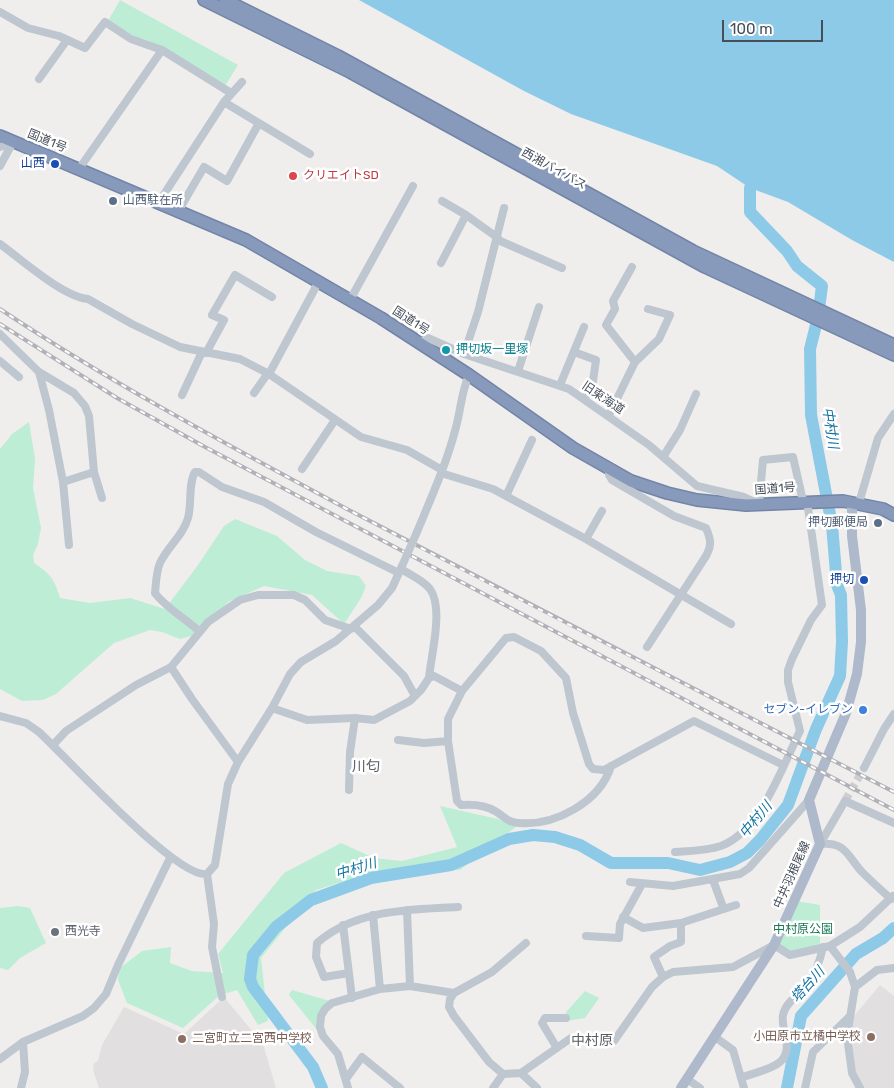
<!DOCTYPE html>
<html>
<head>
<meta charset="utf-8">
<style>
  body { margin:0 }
  #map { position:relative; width:894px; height:1088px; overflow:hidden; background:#f0eeed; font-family:Rubik,sans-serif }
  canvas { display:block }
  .scale { position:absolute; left:722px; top:20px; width:101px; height:22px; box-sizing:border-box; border:2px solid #464e5a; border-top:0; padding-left:6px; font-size:15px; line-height:18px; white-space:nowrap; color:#464e5a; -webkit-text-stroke:4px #fff; paint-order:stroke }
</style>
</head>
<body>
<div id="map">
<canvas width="894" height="1088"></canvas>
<div class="scale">100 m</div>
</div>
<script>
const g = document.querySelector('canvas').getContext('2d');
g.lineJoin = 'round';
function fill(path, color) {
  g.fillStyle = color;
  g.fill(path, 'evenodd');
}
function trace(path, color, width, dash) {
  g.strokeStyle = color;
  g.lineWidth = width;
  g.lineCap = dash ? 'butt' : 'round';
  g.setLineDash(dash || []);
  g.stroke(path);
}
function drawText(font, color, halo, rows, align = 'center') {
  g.font = font + ' Rubik,"Noto Sans JP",sans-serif';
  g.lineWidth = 5;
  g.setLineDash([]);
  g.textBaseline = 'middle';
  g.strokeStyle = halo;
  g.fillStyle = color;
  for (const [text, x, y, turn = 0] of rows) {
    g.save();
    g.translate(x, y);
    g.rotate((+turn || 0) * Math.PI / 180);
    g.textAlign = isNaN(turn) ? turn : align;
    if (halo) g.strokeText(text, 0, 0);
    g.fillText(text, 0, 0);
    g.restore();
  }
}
fill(new Path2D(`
  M 880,985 L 894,996 L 894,1088 L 862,1088 L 848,1064 L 849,1022 Z
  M 224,997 L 263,1044 L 276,1088 L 99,1088 L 93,1070 L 94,1063 L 98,1061 L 102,1045 L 124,1007 L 184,1034 Z`), '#e1dfdf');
fill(new Path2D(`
  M 120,0 L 238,65 L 225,86 L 147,40 L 136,37 L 108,21 Z
  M 29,422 L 35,459 L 33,488 L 41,528 L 38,544 L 33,555 L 34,563 C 50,573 55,580 60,598 L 90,603 L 130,598 L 165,609 L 198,565 L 224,526 L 235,519 L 277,536 L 305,560 L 327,571 L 359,576 L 366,586 L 361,598 L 344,624 L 312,595 L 264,586 L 228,602 L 202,633 L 180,639 L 162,632 L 150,630 L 114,643 L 56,694 L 43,700 L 22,701 L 0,689 L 0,449 L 12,434 Z
  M 440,806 L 498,819 L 517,826 L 460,870 L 371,873 L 316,890 L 261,958 L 268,1021 L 258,1025 L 237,990 L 220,995 L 183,1028 L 127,1003 L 118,980 L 120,968 L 142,951 L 171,947 L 170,963 L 192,971 L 223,973 L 218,954 L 284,873 L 341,843 L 374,858 L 402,861 L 457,847 Z
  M 796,901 L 820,905 L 820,945 L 791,951 L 778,944 Z
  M 18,906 L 30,908 L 46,943 L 20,958 L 8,970 L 0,968 L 0,908 Z
  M 292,990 L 330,1001 L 317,1016 L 317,1030 L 289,995 Z
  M 585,991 L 599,998 L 585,1018 L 566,1021 L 566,1012 Z`), '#bdedd5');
fill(new Path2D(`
  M 359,0 L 894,0 L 894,262 L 852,240 L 788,202 L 750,188 L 717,166 L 571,114 L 524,91 Z`), '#8ccae8');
trace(new Path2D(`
  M 322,1088 L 313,1067 L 253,987 L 250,979 L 253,955 L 276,927 L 311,900 L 371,878 L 451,865 L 509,839 L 533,835 L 555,837 L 580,845 L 611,863 L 668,863 L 700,870 L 730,862 L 747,853 L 760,840 L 788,805 L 816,729 L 840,676 L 842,642 L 841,595 L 837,585 L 832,525 L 811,415 L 810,349 L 818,317 L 822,286 L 797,266 L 787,251 L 750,212 L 750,188
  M 787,1088 L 801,1016 L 856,954 L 883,938 L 894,928`), '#8ccae8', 12);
trace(new Path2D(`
  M 845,801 L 864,768`), '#ceced0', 8, [8, 4]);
const highway = new Path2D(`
  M 204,0 L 350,72 L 705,267 L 894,355
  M 225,0 L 338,56 L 693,251 L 894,345
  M 0,136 L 246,240 L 381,318 L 469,375 L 573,448 L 631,481 L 667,493 L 697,500 L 746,505 L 843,501 L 883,509 L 894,515`);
trace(highway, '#7285a6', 14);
trace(new Path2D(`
  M 0,12 L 28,28 L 59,36 L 85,48 L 105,22 L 131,39 L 162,50 L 231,93
  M 39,79 L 67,40
  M 224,102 L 310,154
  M 0,147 L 13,142
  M 0,166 L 13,142
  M 79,169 L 162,50
  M 442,201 L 466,215 L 498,238
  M 159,202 L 224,102 L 242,82
  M 179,210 L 204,167 L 227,181 L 259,123
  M 498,240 L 562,268
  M 0,244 C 21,259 63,297 88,299 L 132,324 L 180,347 L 240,359 L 269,374 L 361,437 L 407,450 L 442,470
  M 441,263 L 466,215
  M 632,267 L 613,301 L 615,309 L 606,325 L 635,362
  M 350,300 L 413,186
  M 0,334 L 39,372 L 74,393 L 85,406 L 89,416 L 94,472 L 63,482
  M 419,343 L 428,338 L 464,354 L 569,389 L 649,445 L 697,486 L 744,497 L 759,504 L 763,460 L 793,457 L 803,501
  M 574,352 L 596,360 L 593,381 L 585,398
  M 206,353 L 224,320 L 212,315 L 235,275 L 272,297
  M 464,354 L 478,312 L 504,208
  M 0,361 L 19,377
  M 518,371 L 539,307
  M 39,372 L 49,410 L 63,482 L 69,545
  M 269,374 L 319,281
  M 560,385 L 584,327
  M 254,393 L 268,373
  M 182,395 L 202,352
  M 609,415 L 635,362 L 659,339 L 670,315 L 648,309
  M 663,457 L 680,430 L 696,394
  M 302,469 L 335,420
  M 609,470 L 609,475 L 612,480 L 674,516 L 706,528 C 711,540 712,545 706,556 L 647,647
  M 94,472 L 102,498
  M 441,473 L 493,489 L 586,539 L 731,624
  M 506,496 L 532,440
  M 859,503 L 878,438 L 894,414
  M 417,532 C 431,498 447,463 456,427 C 461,409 461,393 469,375
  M 586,539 L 602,511
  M 401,569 C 411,575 423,580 430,589 C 444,608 431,655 429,678
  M 354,626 L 404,676 L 415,696
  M 199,631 C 186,619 165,607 155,593 C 156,584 156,572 160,563 C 168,546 183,536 188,518 C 192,504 188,484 195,472 L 199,472 L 222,487 L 264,502 L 316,532 L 399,573
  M 171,667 L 192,699 L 238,762
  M 272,708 L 307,720 L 355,718 L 374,720 L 410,701 L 421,690 L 429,678 L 434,676 L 462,691
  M 0,716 L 26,723 L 39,732 C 65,756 177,879 207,874 L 215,865 L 228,784 L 238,762 L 272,708 L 290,674 L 301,662 L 336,641 L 378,605 L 392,588 L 402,566
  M 398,740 L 424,743 L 448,741
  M 53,745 L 66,731 L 136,685 L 171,667 L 208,622 L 240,600 L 258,595 L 294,595 L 305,600 L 325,620 L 351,629
  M 611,766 C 600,802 555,826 519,823 C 508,823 504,816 495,811 C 485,805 473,804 461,805 L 457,801 L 448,741 L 448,719 L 462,691 L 506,638 L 514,637 L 541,651 L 566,678 L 573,713 L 589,764 L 593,769 L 604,770 L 694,721 L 783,765
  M 864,768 L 884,729 L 894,714
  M 349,790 L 350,752 L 355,718
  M 820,844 L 845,801 L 894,823
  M 820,844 C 847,842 847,856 862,872 C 871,881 881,890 891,899
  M 675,852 C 690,851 706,851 721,846 C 761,831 782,767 800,731 L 788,682 L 788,670 L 792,659 L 811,620 L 822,605 L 807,501
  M 207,874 L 214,924 L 212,947 L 222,997
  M 713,880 L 723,907
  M 630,882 L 673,886 L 740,874 L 749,868 L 809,800
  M 407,910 L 410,986
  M 373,915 L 380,989
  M 623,917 L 643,928 L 681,923
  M 343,925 L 352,998
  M 586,936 L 619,938 L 620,924 L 642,884
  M 526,943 L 492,972 L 454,993 L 450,999 L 449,1007 L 454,1016 L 489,1062 L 503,1074 L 521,1073 L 571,1038 L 607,1043 L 614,1041 L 652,987 L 663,977 L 673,972 L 733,967 L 774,945 L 790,955 L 830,946 L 850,972 L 855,987 L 847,1036 L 852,1073 L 860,1088
  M 830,946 L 860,927 L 893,896
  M 349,973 L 324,977 L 316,957 L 317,943 C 356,909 409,910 458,907
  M 663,977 L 654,957 L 670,946 L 681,942 L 681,923 L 736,905
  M 855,987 L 877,970 L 894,968
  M 715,1037 L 733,1050 L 744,1088
  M 557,1048 L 542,1023 L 545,1018 L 566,1018
  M 0,1059 L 23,1042 L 83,1016 L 94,1008 L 106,994 L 118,965 L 170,858
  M 521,1073 L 537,1088
  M 741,1078 C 752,1073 771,1070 780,1062 C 795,1049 780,1029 783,1015 C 786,1001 799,996 807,986 C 815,974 820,961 823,947
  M 346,1079 L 362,1057 L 400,1088
  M 687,1079 L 700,1088
  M 21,1088 L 25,1072 L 23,1042
  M 348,1088 L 338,1054 L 323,1036 L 320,1027 L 321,1016 L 325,1009 L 332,1003 L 380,989 L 410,986 L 454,993
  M 493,1088 L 503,1074
  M 805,1088 L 813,1052 L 849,1017`), '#bec6cf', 8);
trace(new Path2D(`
  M 681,1088 L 774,945 L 820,844 L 809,800 L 846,713 L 857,674 L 861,642 L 861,610 L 852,536 L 852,503`), '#aeb9cc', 10);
trace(highway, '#879abb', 11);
const rail = new Path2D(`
  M 0,309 C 111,383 228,445 345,508 C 527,604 711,697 894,792
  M 0,324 L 117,398 L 205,447 L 894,810`);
trace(rail, '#b0b2b8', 4);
trace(rail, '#fff', 2, [5.5]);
trace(new Path2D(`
  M 402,566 L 417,532`), '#bec6cf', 8);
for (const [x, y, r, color] of [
  [55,164,5,"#1a4fb4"],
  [293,176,5,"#e0444e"],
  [113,201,5,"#5c6f8a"],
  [446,350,5,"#0f9aa8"],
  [878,523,5,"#5c6f8a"],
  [864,580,5,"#1a4fb4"],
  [863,710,5,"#3f7fe0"],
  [55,932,5,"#6b7280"],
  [871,1037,5,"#8d6e63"],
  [182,1039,5,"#8d6e63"]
]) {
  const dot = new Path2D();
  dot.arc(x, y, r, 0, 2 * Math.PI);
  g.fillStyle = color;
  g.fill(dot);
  trace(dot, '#fff', 2);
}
drawText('12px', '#464e5a', '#fff', [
  ["国道1号",47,141,22],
  ["西湘バイパス",554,169,29],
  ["国道1号",411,321,33],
  ["旧東海道",603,398,34],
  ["国道1号",775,489,-4],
  ["中井羽根尾線",792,875,-66]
]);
drawText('12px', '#164399', '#fff', [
  ["山西",45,164],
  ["押切",854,580]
], 'right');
drawText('12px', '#be3a42', '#fff', [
  ["クリエイトSD",303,176]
], 'left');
drawText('12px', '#4e5e75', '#fff', [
  ["山西駐在所",123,201],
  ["押切郵便局",868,523,"right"]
], 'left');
drawText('12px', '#0d838f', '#fff', [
  ["押切坂一里塚",456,350]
], 'left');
drawText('12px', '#366cbe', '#fff', [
  ["セブン-イレブン",853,710]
], 'right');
drawText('12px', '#1a7854', '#fff', [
  ["中村原公園",803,930]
]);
drawText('12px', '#5b616d', '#fff', [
  ["西光寺",65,932]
], 'left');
drawText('12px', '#785e54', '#fff', [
  ["小田原市立橘中学校",861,1037],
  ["二宮町立二宮西中学校",192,1039,"left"]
], 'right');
drawText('italic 14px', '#1273a2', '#fff', [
  ["中村川",830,428,81],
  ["中村川",756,820,-50],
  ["中村川",356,869,-17],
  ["塔台川",808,985,-48]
]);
drawText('14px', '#5a5d62', '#fff', [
  ["川匂",366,767],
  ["中村原",592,1041]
]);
</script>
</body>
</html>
